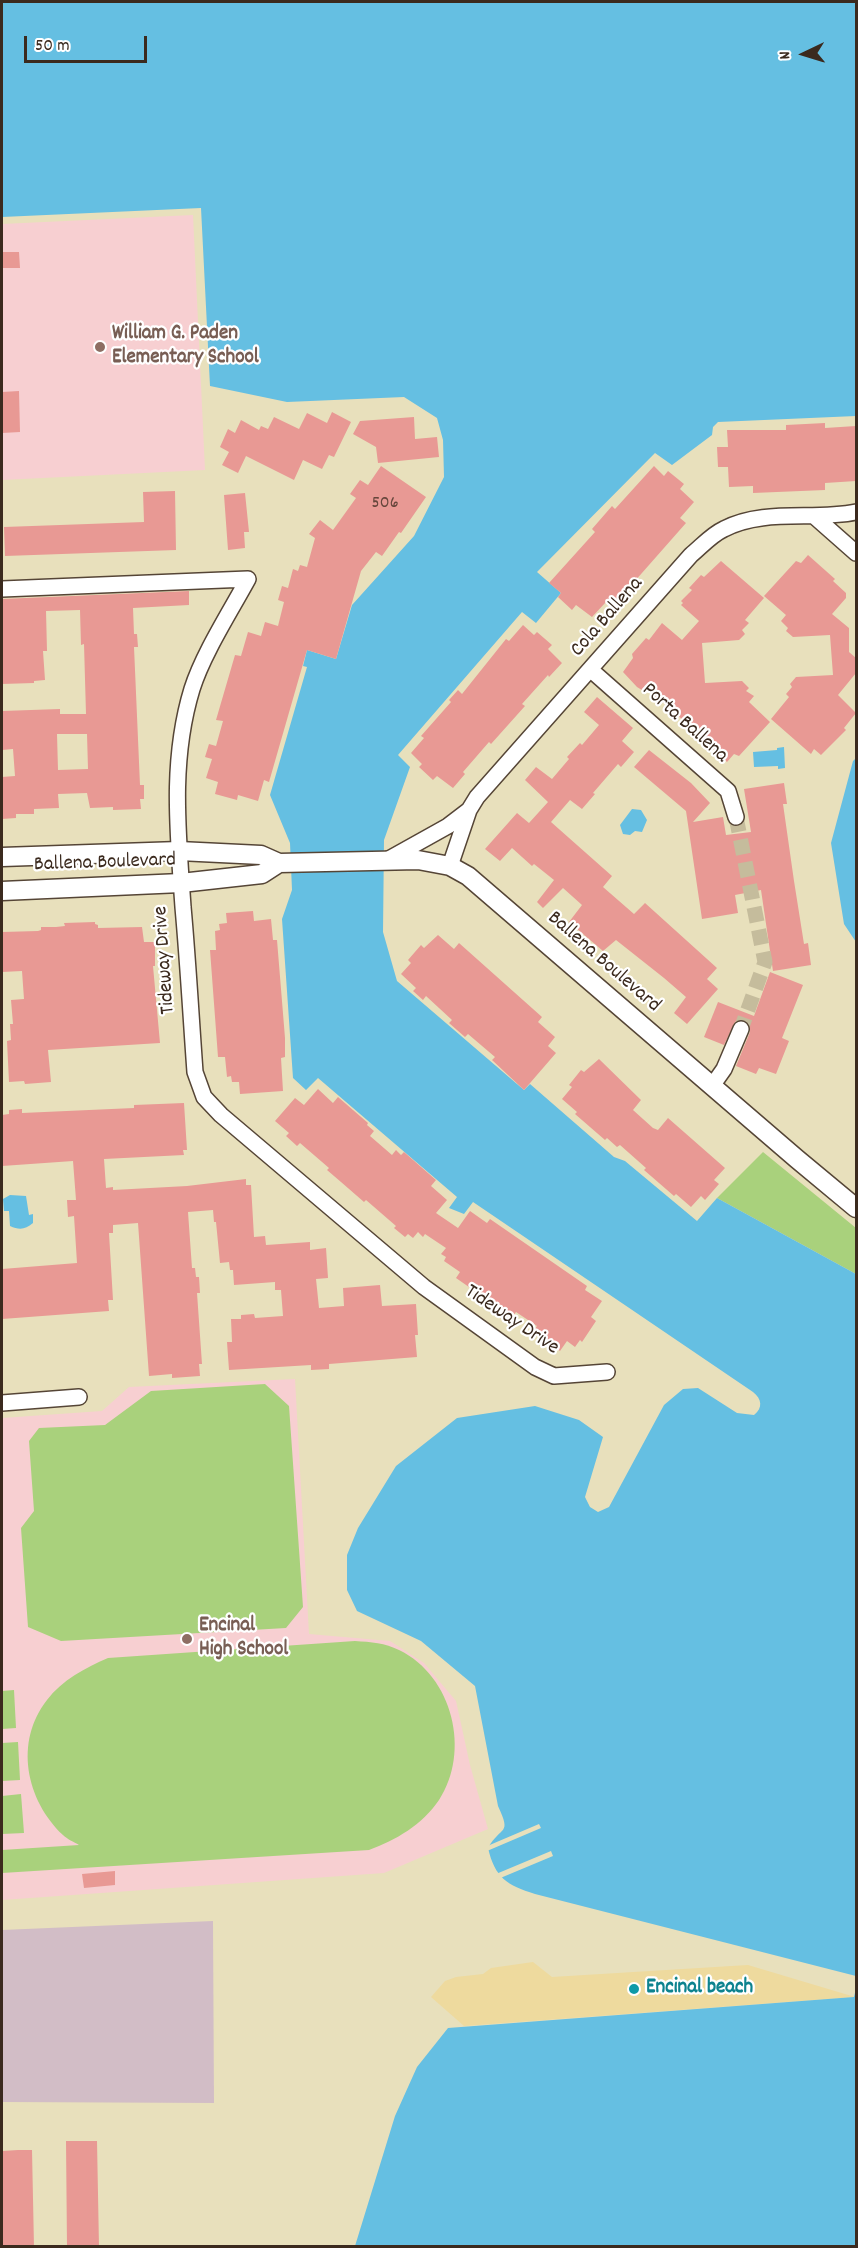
<!DOCTYPE html>
<html>
<head>
<meta charset="utf-8">
<style>
  body { margin:0 }
  #map { position:relative; width:858px; height:2248px; overflow:hidden; background:#e8e0bc; font-family:Dekko,sans-serif }
  canvas { display:block }
  .frame { position:absolute; inset:0; border:3px solid #3b2a1e; pointer-events:none }
  .north { position:absolute; left:774px; top:24px; width:60px; height:60px; -webkit-text-stroke:4px #fff; paint-order:stroke; rotate:266deg; font-size:16px; font-weight:700; line-height:24px; text-align:center; color:#3b2a1e }
  .north::after { content:''; display:block; margin:auto; width:21px; height:27px; background:#3b2a1e; clip-path:polygon(50% 0,100% 100%,50% 72%,0 100%) }
  .scale { position:absolute; left:24px; top:36px; width:123px; height:27px; box-sizing:border-box; border:3px solid #3b2a1e; border-top:0; padding-left:8px; font-size:18px; line-height:21px; white-space:nowrap; color:#3b2a1e; -webkit-text-stroke:4px #fff; paint-order:stroke }
</style>
</head>
<body>
<div id="map">
<canvas width="858" height="2248"></canvas>
<div class="frame"></div>
<div class="north">N</div>
<div class="scale">50 m</div>
</div>
<script>
const g = document.querySelector('canvas').getContext('2d');
g.lineJoin = 'round';
function fill(path, color) {
  g.fillStyle = color;
  g.fill(path, 'evenodd');
}
function trace(path, color, width, dash) {
  g.strokeStyle = color;
  g.lineWidth = width;
  g.lineCap = dash ? 'butt' : 'round';
  g.setLineDash(dash || []);
  g.stroke(path);
}
function drawText(font, color, halo, rows, align = 'center') {
  g.font = font + ' Dekko,sans-serif';
  g.lineWidth = 4.5;
  g.setLineDash([]);
  g.textBaseline = 'middle';
  g.strokeStyle = halo;
  g.fillStyle = color;
  for (const [text, x, y, turn = 0] of rows) {
    g.save();
    g.translate(x, y);
    g.rotate((+turn || 0) * Math.PI / 180);
    g.textAlign = isNaN(turn) ? turn : align;
    if (halo) g.strokeText(text, 0, 0);
    g.fillText(text, 0, 0);
    g.restore();
  }
}
fill(new Path2D(`
  M 193,215 L 205,470 L 2,480 L 2,224 Z
  M 295,1379 L 309,1634 L 390,1641 L 424,1663 L 456,1701 L 470,1765 L 488,1829 L 384,1873 L 2,1900 L 2,1418 L 102,1411 L 129,1387 Z`), '#f7cfd1');
fill(new Path2D(`
  M 213,1921 L 214,2103 L 2,2102 L 2,1930 Z`), '#d2bdc6');
fill(new Path2D(`
  M 763,1152 L 856,1228 L 856,1274 L 717,1198 Z
  M 265,1384 L 289,1406 L 303,1607 L 286,1628 L 61,1641 L 28,1627 L 21,1528 L 34,1511 L 29,1441 L 39,1428 L 105,1425 L 151,1391 Z
  M 355,1641 C 371,1642 385,1643 399,1650 C 453,1676 471,1752 439,1800 C 422,1825 396,1840 369,1850 L 2,1873 L 2,1850 L 79,1845 C 74,1842 67,1839 63,1835 C 26,1800 14,1742 47,1700 C 62,1680 85,1668 108,1658 Z
  M 14,1690 L 16,1728 L 2,1729 L 2,1691 Z
  M 18,1742 L 20,1780 L 2,1781 L 2,1743 Z
  M 21,1794 L 24,1833 L 2,1834 L 2,1796 Z`), '#a9d17c');
fill(new Path2D(`
  M 533,1962 L 552,1977 L 748,1965 L 855,1997 L 464,2026 L 431,1997 L 445,1981 L 456,1977 L 483,1974 L 491,1968 Z`), '#eeda9e');
fill(new Path2D(`
  M 2,2 L 856,2 L 856,416 L 718,422 L 713,427 L 712,435 L 672,465 L 655,453 L 537,572 L 561,593 L 536,623 L 522,612 L 398,755 L 410,767 L 384,840 L 383,932 L 397,981 L 524,1090 L 530,1084 L 614,1157 L 625,1161 L 697,1221 L 717,1198 L 856,1274 L 856,1976 L 535,1894 C 507,1885 495,1878 488,1848 C 501,1825 512,1836 498,1806 L 475,1686 L 421,1641 L 357,1611 L 347,1590 L 347,1555 L 358,1528 L 396,1466 L 457,1418 L 535,1406 L 579,1420 L 603,1437 L 585,1497 L 590,1507 L 598,1512 L 609,1507 L 664,1405 L 683,1389 L 698,1388 L 737,1413 L 754,1415 C 763,1408 762,1399 753,1392 L 473,1202 L 464,1214 L 449,1208 L 457,1197 L 318,1078 L 306,1090 L 293,1078 L 282,919 L 292,890 L 290,843 L 270,795 L 307,667 L 303,666 L 307,650 L 336,659 L 352,605 L 414,536 L 444,477 L 443,440 L 437,418 L 404,397 L 287,402 L 210,386 L 201,208 L 2,217 Z
  M 784,747 L 785,768 L 778,769 L 778,766 L 754,767 L 753,752 L 777,750 L 777,748 Z
  M 856,758 L 856,942 L 844,924 L 831,843 L 853,761 Z
  M 632,809 L 641,810 L 647,820 L 642,832 L 635,831 L 630,835 L 623,834 L 620,825 Z
  M 10,1195 L 26,1196 L 29,1215 L 33,1214 L 33,1223 C 25,1230 19,1230 10,1226 L 9,1211 L 4,1211 L 3,1199 Z
  M 856,1988 L 856,2246 L 355,2246 L 395,2116 L 417,2067 L 448,2028 L 854,1997 Z`), '#65bfe2');
fill(new Path2D(`
  M 539,1824 L 541,1828 L 487,1851 L 485,1847 Z
  M 551,1851 L 553,1856 L 498,1879 L 496,1874 Z`), '#e8e0bc');
fill(new Path2D(`
  M 2,252 L 19,252 L 20,268 L 2,268 Z
  M 19,391 L 20,432 L 2,433 L 2,392 Z
  M 332,412 L 351,422 L 334,457 L 329,455 L 322,469 L 303,460 L 294,480 L 246,456 L 238,473 L 222,465 L 229,452 L 220,447 L 228,429 L 235,433 L 241,420 L 259,430 L 261,426 L 268,429 L 274,417 L 299,429 L 307,413 L 327,423 Z
  M 414,417 L 415,439 L 437,437 L 439,457 L 378,463 L 376,447 L 353,434 L 360,421 Z
  M 825,423 L 825,428 L 856,426 L 856,481 L 825,483 L 825,490 L 753,493 L 753,486 L 729,487 L 728,467 L 718,467 L 717,447 L 728,447 L 727,430 L 786,430 L 786,425 Z
  M 381,466 L 426,497 L 401,533 L 399,532 L 382,556 L 376,552 L 361,571 L 336,659 L 307,650 L 269,782 L 264,780 L 258,801 L 238,795 L 237,800 L 215,794 L 218,782 L 206,778 L 212,759 L 205,757 L 209,744 L 216,746 L 223,721 L 216,720 L 235,655 L 241,656 L 248,632 L 261,636 L 265,622 L 278,626 L 284,602 L 278,600 L 282,586 L 288,588 L 293,569 L 298,571 L 300,565 L 307,567 L 315,538 L 309,534 L 320,520 L 333,530 L 356,498 L 350,494 L 360,480 L 368,485 Z
  M 654,466 L 664,476 L 668,471 L 684,484 L 680,489 L 694,502 L 680,518 L 686,523 L 612,607 L 606,602 L 592,617 L 576,605 L 572,610 L 558,597 L 561,593 L 549,583 L 595,532 L 592,529 L 612,506 L 615,509 Z
  M 175,491 L 176,550 L 5,556 L 4,527 L 144,522 L 143,492 Z
  M 245,493 L 249,532 L 244,532 L 245,548 L 228,550 L 224,495 Z
  M 808,555 L 835,579 L 833,581 L 846,593 L 846,598 L 832,614 L 849,628 L 849,652 L 856,658 L 856,673 L 838,695 L 856,713 L 844,728 L 846,730 L 821,755 L 814,749 L 811,754 L 771,719 L 789,697 L 786,694 L 792,687 L 790,684 L 796,677 L 833,675 L 830,635 L 793,637 L 786,631 L 788,628 L 781,621 L 786,615 L 764,596 L 796,561 L 801,563 Z
  M 721,561 L 764,598 L 745,620 L 749,623 L 742,630 L 745,634 L 739,640 L 702,643 L 705,683 L 742,681 L 749,688 L 746,691 L 754,696 L 749,702 L 770,722 L 739,756 L 734,754 L 727,762 L 669,707 L 647,690 L 645,692 L 637,687 L 623,672 L 633,658 L 632,654 L 646,638 L 649,640 L 662,623 L 682,640 L 699,621 L 681,605 L 683,603 L 681,601 L 692,590 L 689,588 L 701,575 L 704,577 Z
  M 189,591 L 189,605 L 133,608 L 134,634 L 137,634 L 138,647 L 134,647 L 140,785 L 144,785 L 144,799 L 140,799 L 141,809 L 113,810 L 113,807 L 90,808 L 87,793 L 58,794 L 59,808 L 34,809 L 34,814 L 16,814 L 16,818 L 2,819 L 2,777 L 15,776 L 13,749 L 2,750 L 2,711 L 60,709 L 60,714 L 86,714 L 84,644 L 81,645 L 80,610 L 46,611 L 47,651 L 43,651 L 45,680 L 34,681 L 34,683 L 2,684 L 2,599 ZM 57,734 L 87,734 L 88,769 L 58,770 Z
  M 523,625 L 534,635 L 537,632 L 552,645 L 548,649 L 562,663 L 549,677 L 548,675 L 522,704 L 525,706 L 491,744 L 489,742 L 463,772 L 465,774 L 453,788 L 437,776 L 433,780 L 419,767 L 422,764 L 411,753 L 424,738 L 421,736 L 451,702 L 449,700 L 458,690 L 462,694 L 506,639 L 509,641 Z
  M 597,697 L 633,728 L 622,741 L 634,752 L 621,767 L 618,764 L 593,793 L 595,794 L 582,809 L 570,800 L 551,822 L 612,876 L 603,887 L 634,914 L 645,903 L 717,968 L 707,979 L 718,989 L 687,1024 L 674,1013 L 686,997 L 664,978 L 616,940 L 603,951 L 569,922 L 582,905 L 563,888 L 543,908 L 537,902 L 554,880 L 534,864 L 532,866 L 512,848 L 500,861 L 485,849 L 517,813 L 529,823 L 548,802 L 525,780 L 536,767 L 552,779 L 569,759 L 567,757 L 580,743 L 582,745 L 599,725 L 584,712 Z
  M 649,750 L 691,783 L 710,803 L 693,822 L 723,817 L 726,835 L 751,832 L 744,789 L 784,783 L 787,804 L 783,804 L 794,881 L 804,944 L 808,943 L 811,965 L 773,971 L 761,890 L 735,895 L 738,913 L 702,919 L 686,811 L 634,767 Z
  M 253,911 L 254,921 L 271,919 L 273,940 L 277,940 L 285,1038 L 285,1057 L 281,1058 L 283,1091 L 240,1094 L 239,1082 L 232,1082 L 231,1076 L 227,1077 L 225,1057 L 218,1057 L 210,950 L 216,950 L 215,931 L 220,930 L 219,924 L 227,923 L 226,913 Z
  M 95,922 L 95,924 L 98,925 L 98,928 L 142,927 L 144,942 L 155,942 L 155,966 L 153,966 L 160,1043 L 48,1050 L 51,1082 L 25,1084 L 24,1081 L 9,1082 L 7,1041 L 11,1040 L 10,1024 L 13,1024 L 11,1000 L 24,999 L 22,971 L 2,972 L 2,932 L 38,931 L 41,930 L 41,927 L 56,927 L 65,926 L 64,923 Z
  M 438,935 L 454,949 L 459,943 L 542,1017 L 538,1022 L 555,1037 L 548,1046 L 556,1053 L 524,1090 L 492,1060 L 495,1057 L 468,1034 L 465,1037 L 449,1023 L 452,1020 L 426,996 L 423,1000 L 413,991 L 416,988 L 401,974 L 411,963 L 408,960 L 421,945 L 424,948 Z
  M 770,972 L 803,985 L 782,1038 L 789,1041 L 776,1074 L 759,1068 L 756,1074 L 736,1066 L 750,1032 L 749,1024 L 745,1020 L 740,1019 L 735,1022 L 724,1045 L 704,1037 L 718,1002 L 754,1016 Z
  M 599,1059 L 641,1100 L 633,1110 L 653,1128 L 658,1130 L 668,1118 L 725,1168 L 714,1180 L 719,1184 L 705,1200 L 701,1196 L 691,1207 L 676,1194 L 674,1196 L 644,1170 L 646,1168 L 620,1145 L 617,1147 L 607,1138 L 605,1140 L 575,1114 L 577,1112 L 562,1099 L 572,1087 L 569,1085 L 581,1070 L 584,1072 Z
  M 318,1089 L 333,1103 L 338,1097 L 368,1123 L 367,1125 L 374,1131 L 370,1136 L 392,1155 L 396,1150 L 401,1155 L 404,1152 L 436,1180 L 431,1186 L 447,1200 L 436,1213 L 458,1228 L 470,1211 L 487,1223 L 490,1219 L 587,1286 L 585,1290 L 602,1301 L 591,1317 L 596,1321 L 582,1342 L 580,1340 L 575,1347 L 567,1341 L 560,1351 L 548,1342 L 533,1331 L 537,1326 L 516,1312 L 512,1317 L 456,1278 L 460,1272 L 444,1261 L 446,1257 L 441,1254 L 446,1248 L 425,1234 L 423,1237 L 418,1232 L 413,1238 L 408,1234 L 405,1237 L 394,1228 L 396,1226 L 366,1200 L 364,1202 L 341,1182 L 327,1170 L 329,1168 L 300,1143 L 297,1146 L 286,1136 L 289,1133 L 275,1121 L 295,1098 L 304,1105 Z
  M 184,1103 L 187,1150 L 183,1150 L 184,1155 L 104,1159 L 106,1188 L 113,1187 L 113,1190 L 187,1186 L 246,1179 L 246,1185 L 251,1185 L 254,1237 L 265,1236 L 266,1245 L 310,1242 L 310,1250 L 326,1248 L 328,1278 L 316,1279 L 319,1308 L 344,1306 L 343,1288 L 380,1285 L 382,1306 L 416,1304 L 418,1335 L 415,1335 L 417,1357 L 329,1364 L 329,1369 L 311,1370 L 311,1365 L 229,1370 L 227,1342 L 232,1342 L 231,1319 L 241,1319 L 241,1315 L 254,1314 L 255,1318 L 283,1316 L 281,1290 L 275,1290 L 275,1282 L 234,1285 L 233,1270 L 230,1270 L 229,1262 L 220,1263 L 216,1222 L 214,1222 L 213,1210 L 188,1212 L 192,1268 L 195,1268 L 196,1277 L 199,1277 L 200,1293 L 197,1293 L 202,1364 L 199,1364 L 200,1376 L 172,1378 L 172,1374 L 149,1376 L 138,1223 L 113,1225 L 113,1233 L 109,1233 L 113,1300 L 108,1300 L 109,1311 L 2,1319 L 2,1269 L 77,1263 L 74,1216 L 68,1217 L 67,1200 L 76,1200 L 73,1161 L 2,1166 L 2,1115 L 9,1114 L 9,1110 L 22,1109 L 22,1113 L 134,1108 L 134,1105 Z
  M 115,1871 L 115,1885 L 84,1888 L 82,1874 Z
  M 66,2141 L 97,2141 L 99,2247 L 67,2247 Z
  M 18,2150 L 32,2150 L 34,2247 L 2,2247 L 2,2151 Z`), '#e89994');
trace(new Path2D(`
  M 736,817 L 765,962 L 741,1029`), '#c5bc9c', 15, [15, 8]);
const minor = new Path2D(`
  M 814,516 L 856,553
  M 2,589 L 248,579 C 230,612 203,654 192,689 C 170,761 178,833 183,907 C 188,962 191,1017 195,1072 L 204,1097 L 221,1115 L 424,1287 L 535,1367 L 554,1376 L 607,1372
  M 591,670 L 728,791 L 736,817
  M 387,860 L 448,826 L 469,810
  M 450,866 L 469,810 L 477,797 L 691,555 C 702,546 711,535 724,529 C 764,508 814,521 856,512
  M 712,1086 L 724,1069 L 741,1029
  M 2,1403 L 79,1397`);
const tertiary = new Path2D(`
  M 2,857 L 179,851 L 261,855 L 279,863 L 418,860 L 450,866 L 468,876 L 797,1159 L 856,1208
  M 2,891 L 181,883 L 262,874 L 279,863`);
trace(minor, '#554536', 18);
trace(tertiary, '#554536', 21);
trace(minor, '#fff', 15);
trace(tertiary, '#fff', 18);
for (const [x, y, r, color] of [
  [100,347,6,"#8d6e63"],
  [187,1639,6,"#8d6e63"],
  [634,1989,6,"#0f9aa8"]
]) {
  const dot = new Path2D();
  dot.arc(x, y, r, 0, 2 * Math.PI);
  g.fillStyle = color;
  g.fill(dot);
  trace(dot, '#fff', 2);
}
drawText('18px', '#66463c', null, [
  ["506",385,505]
]);
drawText('bold 21px', '#785e54', '#fff', [
  ["William G. Paden",112,335],
  ["Elementary School",112,359],
  ["Encinal",199,1627],
  ["High School",199,1651]
], 'left');
drawText('21px', '#3b2a1e', '#fff', [
  ["Cola Ballena",608,618,-49],
  ["Porta Ballena",684,724,42],
  ["Ballena Boulevard",105,864,-2],
  ["Tideway Drive",166,960,-94],
  ["Ballena Boulevard",603,963,41],
  ["Tideway Drive",511,1321,34]
]);
drawText('bold 21px', '#0d838f', '#fff', [
  ["Encinal beach",646,1989]
], 'left');
</script>
</body>
</html>
